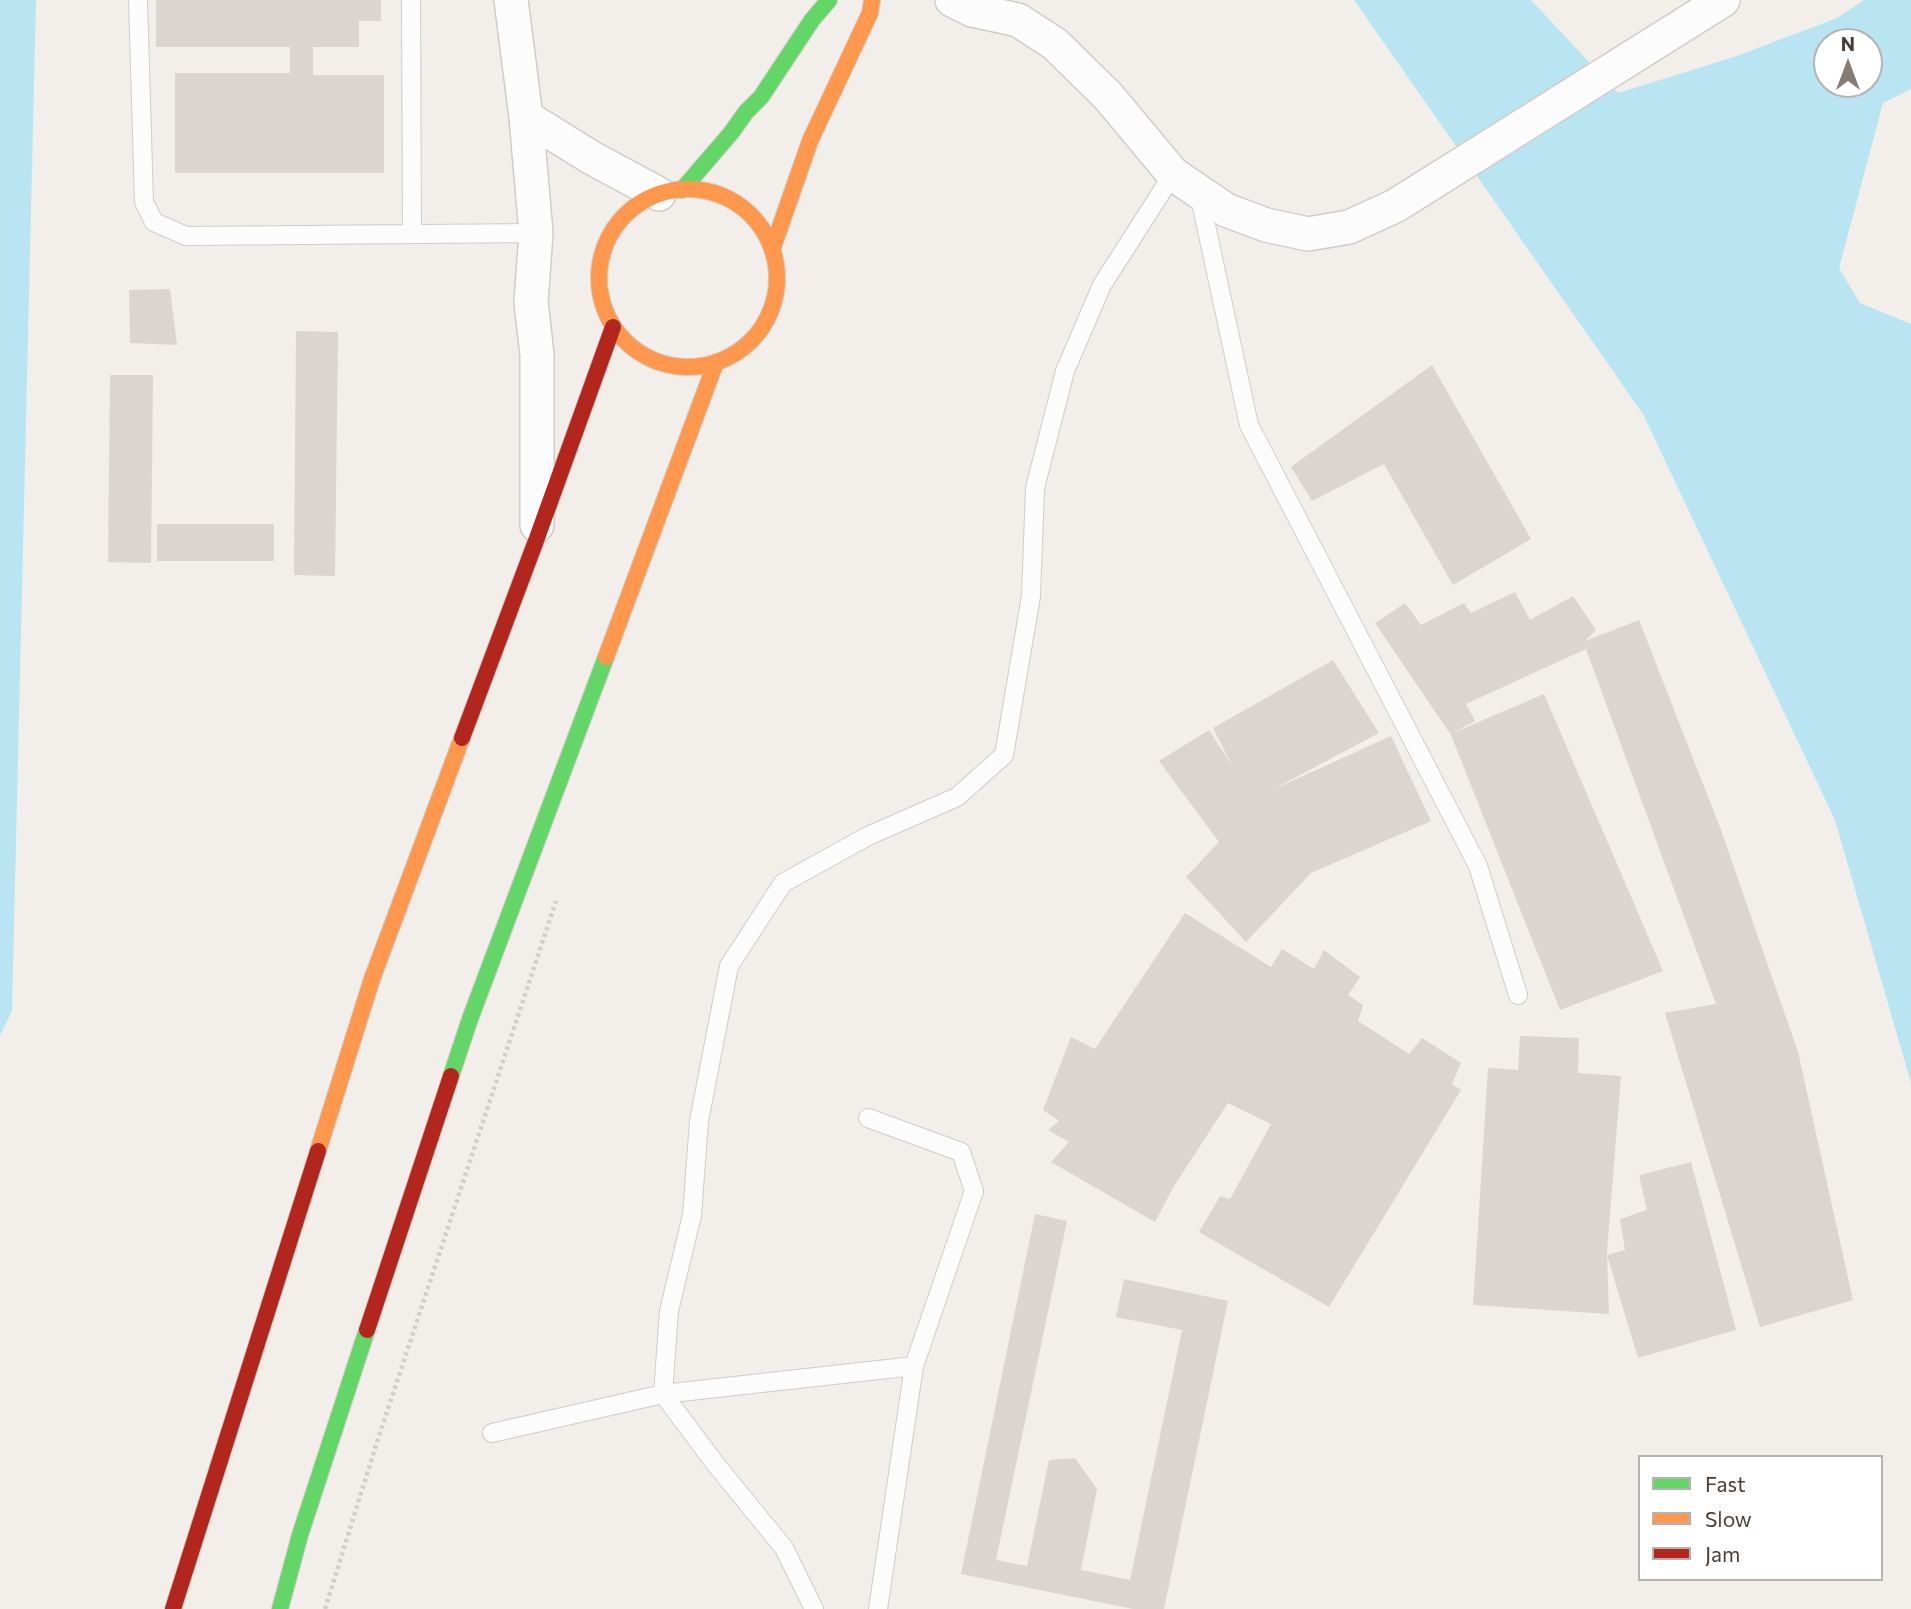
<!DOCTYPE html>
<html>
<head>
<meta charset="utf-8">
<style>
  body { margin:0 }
  #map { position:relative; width:1911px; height:1609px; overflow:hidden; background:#f2eeea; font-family:Commissioner,sans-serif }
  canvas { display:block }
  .legend { position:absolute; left:1638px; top:1455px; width:245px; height:126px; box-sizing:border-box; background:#fff; border:2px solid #b6b2af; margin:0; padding:9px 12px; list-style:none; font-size:21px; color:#493e36 }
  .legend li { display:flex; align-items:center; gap:14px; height:35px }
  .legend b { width:35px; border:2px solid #b6b2af }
  .north { position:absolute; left:1813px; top:28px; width:70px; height:70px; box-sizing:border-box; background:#fff; border:2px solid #b6b2af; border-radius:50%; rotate:0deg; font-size:19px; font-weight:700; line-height:28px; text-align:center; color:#493e36 }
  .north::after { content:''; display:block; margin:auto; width:24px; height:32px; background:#847c75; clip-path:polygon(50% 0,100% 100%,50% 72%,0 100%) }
</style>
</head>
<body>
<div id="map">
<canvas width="1911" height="1609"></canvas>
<ul class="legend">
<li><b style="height:9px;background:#63d668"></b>Fast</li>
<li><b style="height:9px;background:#ff974d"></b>Slow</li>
<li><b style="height:9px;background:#b3261e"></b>Jam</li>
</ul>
<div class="north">N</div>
</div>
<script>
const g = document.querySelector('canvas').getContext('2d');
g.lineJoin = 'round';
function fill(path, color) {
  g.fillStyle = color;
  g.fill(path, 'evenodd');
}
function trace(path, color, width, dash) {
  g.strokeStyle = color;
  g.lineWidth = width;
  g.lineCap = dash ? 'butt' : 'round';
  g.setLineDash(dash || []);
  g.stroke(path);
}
fill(new Path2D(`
  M 0,0 L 36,0 L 12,1011 L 0,1035 Z
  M 1354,0 L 1531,0 L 1618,93 L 1734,57 L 1837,18 L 1864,0 L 1911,0 L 1911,89 L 1883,103 L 1839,268 L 1860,303 L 1911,324 L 1911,1083 L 1835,820 L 1643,414 ZM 1827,42 L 1869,42 L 1869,84 L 1827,84 Z`), '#b9e5f2');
fill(new Path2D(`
  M 156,0 L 381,0 L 381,21 L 359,21 L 359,47 L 313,47 L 313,75 L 384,75 L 384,173 L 175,173 L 175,73 L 290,73 L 290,47 L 156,47 Z
  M 170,289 L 177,345 L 130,343 L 129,290 Z
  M 296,331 L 338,332 L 335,576 L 294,575 Z
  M 1432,365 L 1531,539 L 1453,585 L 1384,464 L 1312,501 L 1291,467 Z
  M 110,375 L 153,375 L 151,563 L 108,562 Z
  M 157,524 L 274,524 L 274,561 L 157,561 Z
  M 1515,592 L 1530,620 L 1573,596 L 1596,630 L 1585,641 L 1639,620 L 1721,830 L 1798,1052 L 1853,1300 L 1760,1327 L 1665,1013 L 1716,1004 L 1586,649 L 1466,704 L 1475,721 L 1453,733 L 1544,694 L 1663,971 L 1560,1010 L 1451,735 L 1375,623 L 1405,603 L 1421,625 L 1464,603 L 1471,613 Z
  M 1333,660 L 1379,733 L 1272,790 L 1391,736 L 1431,821 L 1311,873 L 1246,942 L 1186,877 L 1219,842 L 1159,761 L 1209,730 L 1233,767 L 1213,728 Z
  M 1185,913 L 1271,967 L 1282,949 L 1314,969 L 1324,950 L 1360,977 L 1348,995 L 1363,1005 L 1358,1021 L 1409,1054 L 1422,1038 L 1461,1063 L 1452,1084 L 1461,1090 L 1329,1307 L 1199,1232 L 1220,1196 L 1230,1199 L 1271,1124 L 1228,1103 L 1174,1186 L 1155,1222 L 1051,1162 L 1069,1142 L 1048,1130 L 1059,1121 L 1043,1110 L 1071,1037 L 1095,1049 Z
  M 1520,1036 L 1579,1038 L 1578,1073 L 1621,1076 L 1607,1252 L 1609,1314 L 1473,1305 L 1488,1068 L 1518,1070 Z
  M 1691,1162 L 1736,1330 L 1638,1358 L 1607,1255 L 1625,1250 L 1620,1219 L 1647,1210 L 1639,1175 Z
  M 1035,1214 L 1067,1221 L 996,1560 L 1027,1566 L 1049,1460 L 1075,1458 L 1097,1489 L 1081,1570 L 1130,1580 L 1182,1330 L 1116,1317 L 1124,1279 L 1228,1301 L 1164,1609 L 1133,1609 L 961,1574 Z`), '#dad5d1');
const lane = new Path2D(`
  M 138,0 L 144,202 L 154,222 L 186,236 L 536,233
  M 411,0 L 412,234
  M 1199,193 L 1249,425 L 1478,866 L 1518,995
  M 868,1118 L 961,1152 L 974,1191 L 914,1366 L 663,1394 L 669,1311 L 692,1215 L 699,1121 L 729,966 L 783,883 L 868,836 L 957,797 L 1004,755 L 1031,596 L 1035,488 L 1065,371 L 1102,285 L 1173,174
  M 492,1433 L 663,1394 L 717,1466 L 784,1548 L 814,1609
  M 878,1609 L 914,1366`);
const street = new Path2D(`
  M 511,0 L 526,117 L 536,233 L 531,302 L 537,355 L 537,525
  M 952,0 L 972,10 L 1018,20 L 1055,44 L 1108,96 L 1173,174 L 1226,210 L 1266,225 L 1308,234 L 1349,227 L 1395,206 L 1723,0
  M 526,117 L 592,158 L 659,194`);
const fast = new Path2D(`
  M 682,190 L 731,133 L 746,112 L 761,97 L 812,20 L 829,0
  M 451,1076 L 470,1019 L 606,657
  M 280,1609 L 300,1535 L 367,1330`);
const slow = new Path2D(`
  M599 278a89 89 0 1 1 178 0a89 89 0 1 1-178 0Z
  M 772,250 L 810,141 L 870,13 L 872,0
  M 606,657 L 716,362
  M 318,1151 L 372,979 L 462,738`);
const jam = new Path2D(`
  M 462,738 L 537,538 L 613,327
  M 367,1330 L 451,1076
  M 173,1609 L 318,1151`);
trace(lane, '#d0ccc8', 20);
trace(street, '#d0ccc8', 36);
trace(fast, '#d3cbc2', 18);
trace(slow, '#d3cbc2', 18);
trace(jam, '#d3cbc2', 18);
trace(new Path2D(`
  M 325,1609 L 377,1442 L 556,901`), '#d2ceca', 4.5, [3.5, 3.5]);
trace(lane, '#fdfcfc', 18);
trace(street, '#fdfcfc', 33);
trace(fast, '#63d668', 16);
trace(slow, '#ff974d', 16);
trace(jam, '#b3261e', 16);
</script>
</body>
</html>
